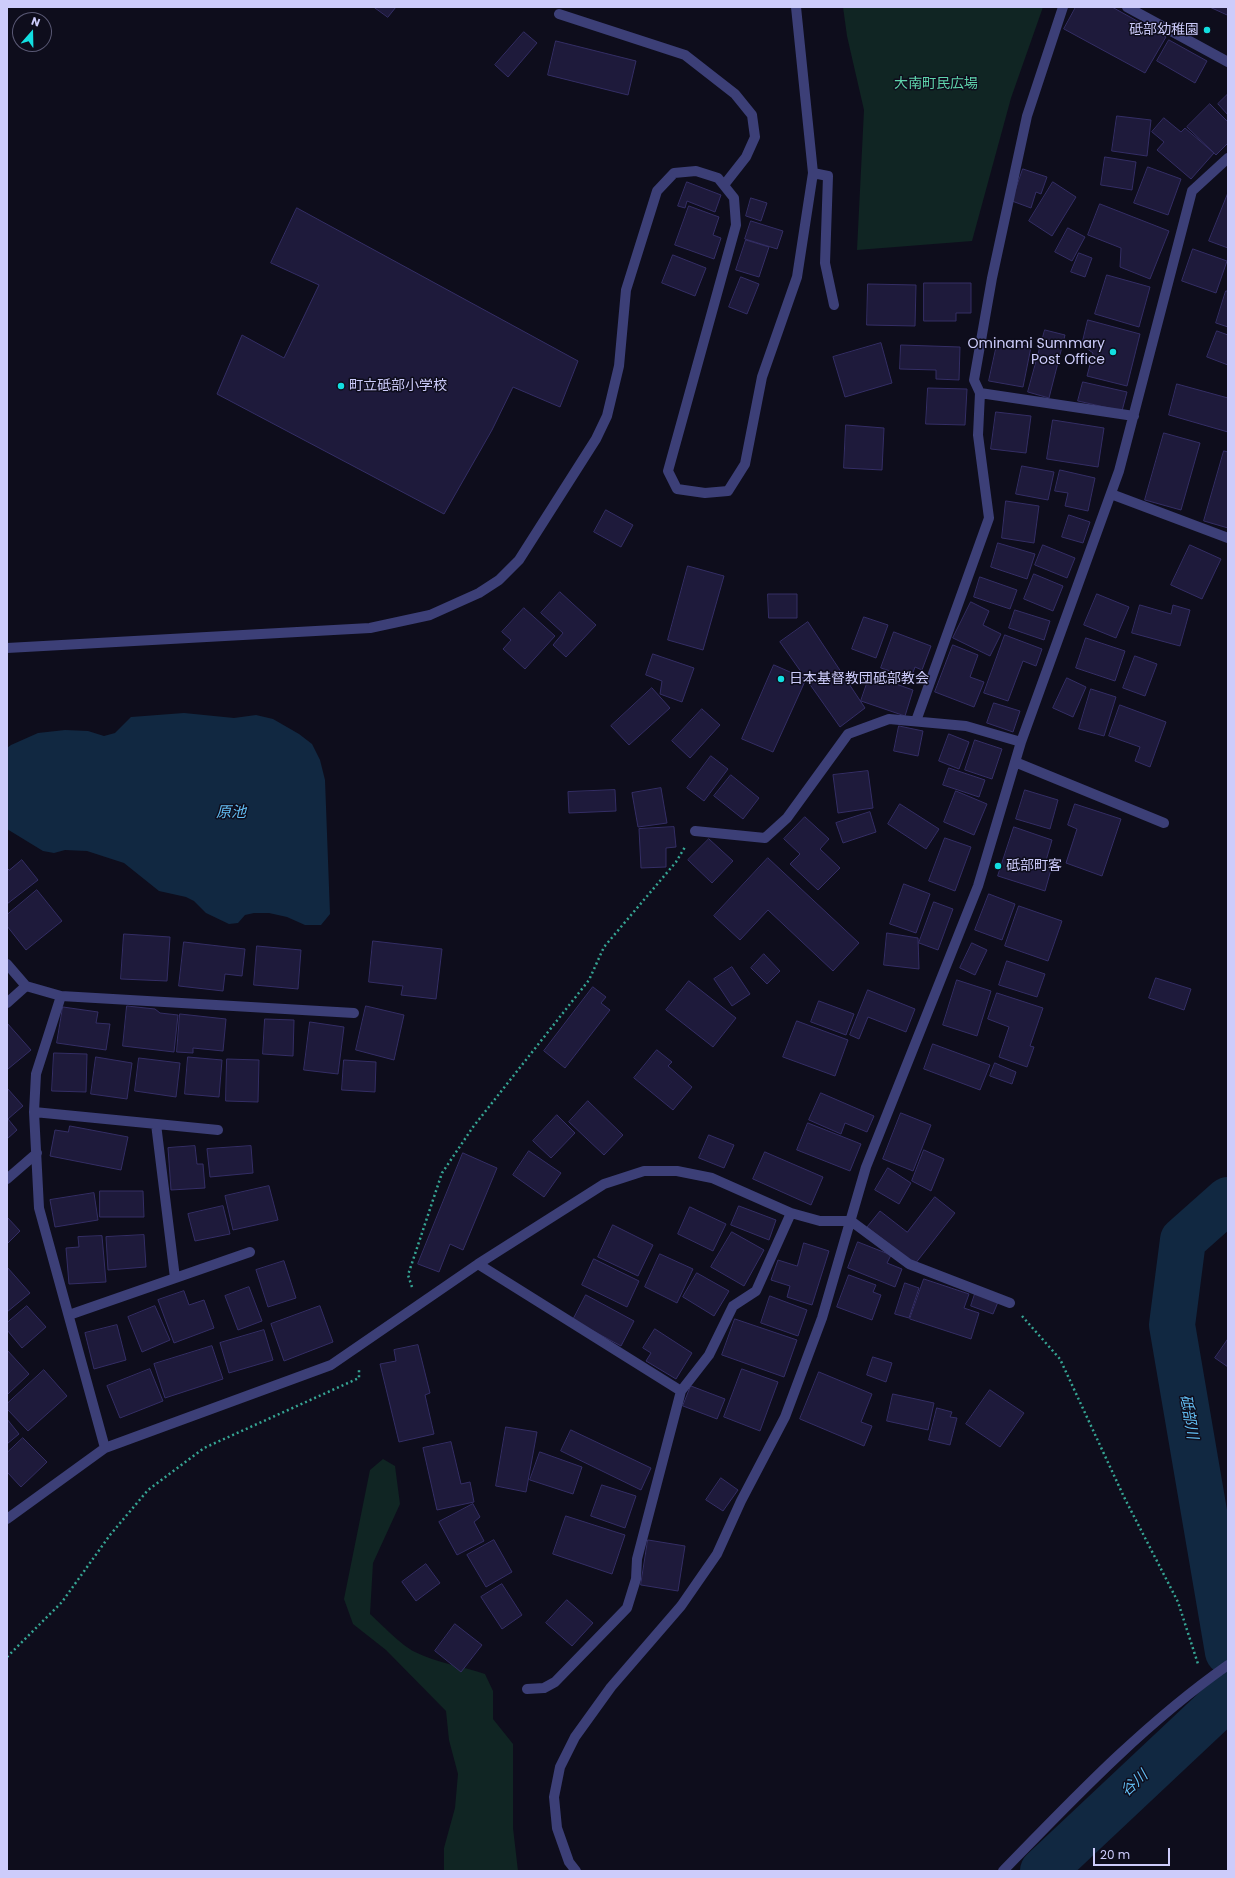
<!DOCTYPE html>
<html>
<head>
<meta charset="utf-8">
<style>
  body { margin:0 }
  #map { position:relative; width:1235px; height:1878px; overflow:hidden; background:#0e0d1c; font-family:Poppins,sans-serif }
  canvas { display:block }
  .frame { position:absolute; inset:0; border:8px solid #cdccfb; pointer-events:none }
  .north { position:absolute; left:12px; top:12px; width:40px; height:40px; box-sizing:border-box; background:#0e0d1c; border:1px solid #5a5975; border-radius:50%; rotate:20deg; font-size:11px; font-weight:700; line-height:16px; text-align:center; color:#cdccfb }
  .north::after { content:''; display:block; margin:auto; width:14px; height:18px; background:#12dfe1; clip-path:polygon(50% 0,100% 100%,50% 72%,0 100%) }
  .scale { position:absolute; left:1093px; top:1848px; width:77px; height:18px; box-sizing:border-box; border:2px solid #cdccfb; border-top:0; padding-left:5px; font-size:12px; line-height:14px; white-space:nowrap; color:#cdccfb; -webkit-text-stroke:3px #0e0d1c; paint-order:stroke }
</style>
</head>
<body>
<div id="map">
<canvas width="1235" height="1878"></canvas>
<div class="frame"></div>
<div class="north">N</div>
<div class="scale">20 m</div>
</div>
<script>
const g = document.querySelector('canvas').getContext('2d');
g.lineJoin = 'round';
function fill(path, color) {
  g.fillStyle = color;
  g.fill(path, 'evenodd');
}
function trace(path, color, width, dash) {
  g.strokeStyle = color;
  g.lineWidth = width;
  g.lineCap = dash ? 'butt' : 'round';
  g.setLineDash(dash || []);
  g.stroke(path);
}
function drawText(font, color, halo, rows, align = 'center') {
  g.font = font + ' Poppins,"Noto Sans JP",sans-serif';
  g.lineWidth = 3;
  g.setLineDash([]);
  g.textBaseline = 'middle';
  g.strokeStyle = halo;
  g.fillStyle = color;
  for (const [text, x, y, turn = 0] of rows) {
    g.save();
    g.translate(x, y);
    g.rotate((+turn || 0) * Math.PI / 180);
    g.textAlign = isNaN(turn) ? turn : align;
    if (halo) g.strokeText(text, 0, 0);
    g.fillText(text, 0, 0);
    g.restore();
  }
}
fill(new Path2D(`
  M 843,7 L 1043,7 L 1011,98 L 972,241 L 857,250 L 864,110 L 847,36 Z
  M 383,1459 L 395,1466 L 400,1504 L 373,1563 L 370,1614 C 381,1624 402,1646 415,1652 C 437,1663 462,1666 485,1674 L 493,1691 L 493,1719 L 513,1744 L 513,1828 L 518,1871 L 444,1871 L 444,1848 L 455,1808 L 458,1774 L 449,1740 L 446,1711 L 386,1650 L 353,1624 L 344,1599 L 370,1470 Z`), '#102523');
fill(new Path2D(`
  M 184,713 L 234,718 L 256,715 L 273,719 L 299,734 L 312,744 L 320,760 L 325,780 L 330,914 L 321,925 L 305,925 L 287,917 L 269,913 L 254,913 L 245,915 L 238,923 L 229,924 L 206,913 L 194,901 L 186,897 L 159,891 L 124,863 L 87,851 L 65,850 L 54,853 L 43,851 L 7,829 L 7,748 L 11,745 L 38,733 L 65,730 L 88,731 L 104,736 L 115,733 L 131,717 Z`), '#112841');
trace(new Path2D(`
  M 1228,1200 L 1183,1240 L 1172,1325 L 1228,1652
  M 1043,1871 L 1228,1697`), '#112841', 46);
const building = new Path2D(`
  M 374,7 L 396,7 L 388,17 Z
  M 1076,7 L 1112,7 L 1166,37 L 1145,73 L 1064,29 Z
  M 1210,7 L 1228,7 L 1228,15 Z
  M 524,32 L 537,43 L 508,77 L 495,65 Z
  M 1169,40 L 1207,61 L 1195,83 L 1157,61 Z
  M 556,41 L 636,61 L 628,95 L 548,75 Z
  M 1228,94 L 1228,115 L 1218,104 Z
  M 1210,104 L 1228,122 L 1228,143 L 1216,155 L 1187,127 Z
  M 1117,116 L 1151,120 L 1147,156 L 1112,151 Z
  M 1164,118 L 1181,132 L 1185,128 L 1214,153 L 1191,179 L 1157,150 L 1164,142 L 1152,132 Z
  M 1105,157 L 1136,162 L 1132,190 L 1101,185 Z
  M 1148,167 L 1181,179 L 1168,215 L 1134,203 Z
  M 1023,169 L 1047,177 L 1041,194 L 1036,192 L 1031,208 L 1012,201 Z
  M 687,182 L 721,195 L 715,212 L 687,201 L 685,208 L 678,206 Z
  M 1053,182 L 1076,197 L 1052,236 L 1029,221 Z
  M 1228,193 L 1228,248 L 1209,241 Z
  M 751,198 L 767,203 L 761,221 L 746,216 Z
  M 1100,204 L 1169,231 L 1150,279 L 1120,267 L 1121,248 L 1088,235 Z
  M 689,206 L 719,217 L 713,235 L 721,238 L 714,259 L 675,245 Z
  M 297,208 L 578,361 L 560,407 L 513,387 L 492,430 L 444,514 L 217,394 L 242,335 L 284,358 L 319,285 L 271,263 Z
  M 751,221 L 783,231 L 777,249 L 745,239 Z
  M 1068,228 L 1085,237 L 1072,261 L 1055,252 Z
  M 746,240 L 769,247 L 759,277 L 736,270 Z
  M 1193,249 L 1227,261 L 1216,293 L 1182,281 Z
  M 1079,253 L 1092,258 L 1085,277 L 1071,272 Z
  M 673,255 L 706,268 L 695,296 L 662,283 Z
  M 1107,275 L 1150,287 L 1139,327 L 1095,314 Z
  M 741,277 L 759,284 L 747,314 L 729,307 Z
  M 924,283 L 971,283 L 971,313 L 956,313 L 956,321 L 924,321 Z
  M 868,284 L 916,285 L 915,326 L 867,325 Z
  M 1226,291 L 1228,291 L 1228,327 L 1216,323 Z
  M 1088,320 L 1140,334 L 1127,386 L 1087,376 L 1093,353 L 1082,345 Z
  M 1045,330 L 1065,335 L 1049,398 L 1028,392 Z
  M 1217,331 L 1228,335 L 1228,365 L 1207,357 Z
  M 998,340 L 1031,347 L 1023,387 L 989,381 Z
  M 881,343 L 892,383 L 845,397 L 833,357 Z
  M 901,345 L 960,347 L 959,380 L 936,379 L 936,370 L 900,369 Z
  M 1083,382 L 1127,392 L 1122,411 L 1078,401 Z
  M 1177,384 L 1228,398 L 1228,432 L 1169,415 Z
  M 928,388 L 967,389 L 965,425 L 926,424 Z
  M 996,412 L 1031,416 L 1026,453 L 991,449 Z
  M 1053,420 L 1104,428 L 1098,467 L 1047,459 Z
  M 846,425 L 884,428 L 882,470 L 844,468 Z
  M 1164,433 L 1200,443 L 1181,510 L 1145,500 Z
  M 1224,451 L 1228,452 L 1228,528 L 1204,521 Z
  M 1022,466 L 1054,472 L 1048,500 L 1016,494 Z
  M 1060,470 L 1095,478 L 1088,511 L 1065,506 L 1068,493 L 1055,491 Z
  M 1006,501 L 1039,506 L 1034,543 L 1002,538 Z
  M 606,510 L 633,525 L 621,547 L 594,532 Z
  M 1069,515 L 1090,522 L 1083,543 L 1062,537 Z
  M 998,543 L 1035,554 L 1027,579 L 991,567 Z
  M 1043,545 L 1075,558 L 1067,578 L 1035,565 Z
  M 1190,545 L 1221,559 L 1202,599 L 1171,585 Z
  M 688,566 L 724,576 L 703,650 L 668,640 Z
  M 1034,574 L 1063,586 L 1053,611 L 1024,599 Z
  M 980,577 L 1017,590 L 1010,609 L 974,597 Z
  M 560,592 L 596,625 L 566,657 L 553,645 L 563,633 L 541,613 Z
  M 768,594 L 797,594 L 797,618 L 769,618 Z
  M 1097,594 L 1129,607 L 1116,638 L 1084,625 Z
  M 971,602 L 989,611 L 983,625 L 1001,634 L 990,656 L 953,638 Z
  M 1140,605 L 1171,614 L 1173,605 L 1190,610 L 1180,646 L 1132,633 Z
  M 524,608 L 555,636 L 525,669 L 503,649 L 511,640 L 502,632 Z
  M 1015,610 L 1050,621 L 1044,640 L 1009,628 Z
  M 864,617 L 888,625 L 876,658 L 852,649 Z
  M 808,622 L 865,708 L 840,727 L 780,642 Z
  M 894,632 L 931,646 L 922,670 L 915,667 L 911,678 L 881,668 Z
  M 1005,635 L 1042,649 L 1036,666 L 1023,661 L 1008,701 L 984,693 Z
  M 1086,638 L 1125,651 L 1115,681 L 1076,668 Z
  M 953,645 L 978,655 L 970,677 L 984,682 L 974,707 L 935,692 Z
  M 653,654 L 694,668 L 682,702 L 660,694 L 662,681 L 646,675 Z
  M 1135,656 L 1157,664 L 1145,696 L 1123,688 Z
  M 774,665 L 806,679 L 773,752 L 742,739 Z
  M 870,675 L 913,690 L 905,716 L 861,701 Z
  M 1067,678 L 1086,687 L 1073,717 L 1053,708 Z
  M 652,688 L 670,708 L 629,745 L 611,726 Z
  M 1091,689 L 1116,697 L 1104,736 L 1079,729 Z
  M 994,703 L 1020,711 L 1013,732 L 987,723 Z
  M 1120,705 L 1166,722 L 1150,767 L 1135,761 L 1140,747 L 1109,736 Z
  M 702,709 L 720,725 L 690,758 L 672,741 Z
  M 899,726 L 923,731 L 918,756 L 894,751 Z
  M 949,734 L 969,742 L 959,769 L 939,761 Z
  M 975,740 L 1002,749 L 992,779 L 965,770 Z
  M 711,756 L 728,769 L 704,801 L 687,788 Z
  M 949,768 L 985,780 L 979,797 L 943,785 Z
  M 868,771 L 873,808 L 838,813 L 833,775 Z
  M 731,775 L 759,798 L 743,819 L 714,796 Z
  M 661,788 L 667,823 L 638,827 L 632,793 Z
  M 615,790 L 616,811 L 569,813 L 568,792 Z
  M 1025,790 L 1058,800 L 1050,829 L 1016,819 Z
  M 956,791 L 987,804 L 974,835 L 944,822 Z
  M 900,804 L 939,829 L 926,849 L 888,824 Z
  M 1075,804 L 1121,819 L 1102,876 L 1066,863 L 1077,829 L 1068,825 Z
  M 870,812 L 876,832 L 843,843 L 836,823 Z
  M 805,817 L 829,839 L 820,849 L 840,868 L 818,890 L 790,864 L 800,854 L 784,839 Z
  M 674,827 L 676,847 L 666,848 L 666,867 L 641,868 L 639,829 Z
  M 1014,827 L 1052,840 L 1045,864 L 1052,866 L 1045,891 L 998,876 Z
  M 945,838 L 971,847 L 955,891 L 929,881 Z
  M 709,839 L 733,861 L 712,883 L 688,860 Z
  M 768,858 L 859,943 L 833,971 L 768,910 L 740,940 L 714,916 Z
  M 22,860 L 38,880 L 7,904 L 7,868 L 9,870 Z
  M 904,884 L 930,894 L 916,933 L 890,924 Z
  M 37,890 L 62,921 L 26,950 L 7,926 L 7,915 Z
  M 989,894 L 1015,904 L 1002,940 L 975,930 Z
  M 934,902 L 953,909 L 938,950 L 919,943 Z
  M 1019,906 L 1062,921 L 1048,961 L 1005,946 Z
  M 887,933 L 918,938 L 919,969 L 884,965 Z
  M 124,934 L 170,937 L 167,981 L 121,979 Z
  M 373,941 L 442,949 L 436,999 L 401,995 L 403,986 L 369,982 Z
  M 184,942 L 245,949 L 242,976 L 225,974 L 223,991 L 179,986 Z
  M 972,943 L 987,950 L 975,975 L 960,968 Z
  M 257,946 L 301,950 L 298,989 L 254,985 Z
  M 764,954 L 780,971 L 767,984 L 751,968 Z
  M 1007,961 L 1045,974 L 1037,997 L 999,985 Z
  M 732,967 L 750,994 L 732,1006 L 714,979 Z
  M 1156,978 L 1191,989 L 1184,1010 L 1149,998 Z
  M 957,980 L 991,991 L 977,1036 L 943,1025 Z
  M 689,981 L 736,1018 L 713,1047 L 666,1010 Z
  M 593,987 L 606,997 L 601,1003 L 610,1010 L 565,1068 L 544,1051 Z
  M 868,990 L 915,1009 L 906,1032 L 868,1017 L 859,1039 L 850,1035 Z
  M 997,993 L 1043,1008 L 1030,1046 L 1034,1047 L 1027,1067 L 999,1057 L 1009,1027 L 988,1019 Z
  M 819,1001 L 854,1014 L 846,1035 L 811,1022 Z
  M 127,1006 L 155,1009 L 160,1013 L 178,1015 L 174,1052 L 123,1046 Z
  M 366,1006 L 404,1015 L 394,1060 L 356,1050 Z
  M 63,1007 L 98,1012 L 96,1023 L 110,1024 L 106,1050 L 57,1043 Z
  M 180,1014 L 226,1019 L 223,1051 L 193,1048 L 193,1053 L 177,1052 Z
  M 265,1019 L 294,1020 L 293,1056 L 263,1054 Z
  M 797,1021 L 848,1040 L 835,1076 L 783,1057 Z
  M 310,1022 L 344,1027 L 338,1074 L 304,1070 Z
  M 7,1023 L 31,1050 L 8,1069 L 7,1067 Z
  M 933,1044 L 990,1065 L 980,1090 L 924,1069 Z
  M 657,1050 L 672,1062 L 668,1066 L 692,1087 L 673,1110 L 634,1078 Z
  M 54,1053 L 87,1054 L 86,1092 L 52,1091 Z
  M 96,1057 L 132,1063 L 127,1099 L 91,1094 Z
  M 188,1057 L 222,1060 L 219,1097 L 185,1094 Z
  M 139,1058 L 180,1063 L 176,1097 L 135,1091 Z
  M 227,1059 L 259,1060 L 258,1102 L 226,1101 Z
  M 344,1060 L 376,1062 L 375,1092 L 342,1090 Z
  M 995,1063 L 1016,1072 L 1012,1084 L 990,1076 Z
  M 7,1088 L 23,1106 L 8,1119 L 17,1130 L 7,1139 Z
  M 821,1093 L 874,1116 L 867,1132 L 845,1123 L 841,1134 L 809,1120 Z
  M 588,1101 L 623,1135 L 604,1155 L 569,1122 Z
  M 901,1113 L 931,1125 L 913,1171 L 883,1159 Z
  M 557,1115 L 575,1133 L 551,1158 L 533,1141 Z
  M 808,1123 L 861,1144 L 850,1171 L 797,1150 Z
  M 70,1126 L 128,1137 L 121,1170 L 50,1156 L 55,1130 L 68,1132 Z
  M 709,1135 L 734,1145 L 724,1168 L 699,1158 Z
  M 195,1146 L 197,1164 L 203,1164 L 205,1188 L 171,1190 L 168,1148 Z
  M 251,1146 L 253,1173 L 210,1177 L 207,1149 Z
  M 924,1150 L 944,1159 L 931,1191 L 912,1181 Z
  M 529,1151 L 561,1173 L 544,1197 L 513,1175 Z
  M 765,1152 L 823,1177 L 811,1205 L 753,1179 Z
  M 463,1153 L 497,1168 L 463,1250 L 450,1244 L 439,1272 L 418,1264 Z
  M 888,1168 L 911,1183 L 899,1204 L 875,1190 Z
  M 269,1186 L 278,1220 L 233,1230 L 225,1196 Z
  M 100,1191 L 143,1191 L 144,1217 L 100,1217 Z
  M 94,1193 L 98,1220 L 55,1227 L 50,1200 Z
  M 935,1197 L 955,1213 L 915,1264 L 867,1227 L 880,1211 L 907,1232 Z
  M 223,1206 L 230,1234 L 195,1241 L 188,1214 Z
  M 739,1206 L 776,1220 L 769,1240 L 731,1225 Z
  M 690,1207 L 726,1224 L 713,1251 L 678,1234 Z
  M 7,1217 L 20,1231 L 7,1244 Z
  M 613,1225 L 653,1245 L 638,1276 L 598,1257 Z
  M 732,1232 L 764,1250 L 744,1286 L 711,1267 Z
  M 144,1235 L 146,1267 L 108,1270 L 106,1237 Z
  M 102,1236 L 106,1282 L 69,1284 L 66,1248 L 79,1247 L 78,1237 Z
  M 858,1242 L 891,1255 L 887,1263 L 902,1269 L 895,1287 L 848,1268 Z
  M 804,1243 L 829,1251 L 812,1305 L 787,1297 L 790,1286 L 771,1280 L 778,1260 L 797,1266 Z
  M 660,1254 L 693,1269 L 677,1303 L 645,1287 Z
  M 594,1259 L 639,1281 L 627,1307 L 582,1285 Z
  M 284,1261 L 296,1298 L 268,1307 L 256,1270 Z
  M 7,1267 L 30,1293 L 7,1312 Z
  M 697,1273 L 729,1291 L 714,1316 L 683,1297 Z
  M 849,1275 L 876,1285 L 873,1292 L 881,1295 L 872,1320 L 837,1307 Z
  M 924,1279 L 969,1294 L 964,1308 L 979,1313 L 971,1339 L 910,1319 Z
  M 905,1283 L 919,1288 L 909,1318 L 895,1314 Z
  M 249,1287 L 262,1321 L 238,1330 L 225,1296 Z
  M 184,1291 L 189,1305 L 204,1300 L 214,1328 L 174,1343 L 158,1300 Z
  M 975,1294 L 998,1302 L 993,1314 L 971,1306 Z
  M 586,1295 L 634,1321 L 621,1346 L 573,1320 Z
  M 770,1296 L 807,1310 L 798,1336 L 761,1323 Z
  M 27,1306 L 46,1327 L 22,1348 L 7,1330 L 7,1323 Z
  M 155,1306 L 170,1340 L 142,1352 L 128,1317 Z
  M 320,1306 L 333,1342 L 284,1361 L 271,1324 Z
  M 735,1319 L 797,1340 L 784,1377 L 722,1355 Z
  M 117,1325 L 126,1360 L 94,1369 L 85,1333 Z
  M 655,1329 L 692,1353 L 676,1379 L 646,1361 L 651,1353 L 643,1348 Z
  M 264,1330 L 273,1360 L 229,1373 L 220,1343 Z
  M 1228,1339 L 1228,1367 L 1215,1358 Z
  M 418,1345 L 430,1393 L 425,1395 L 434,1434 L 399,1442 L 380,1364 L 396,1361 L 394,1350 Z
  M 212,1346 L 223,1379 L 165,1398 L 154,1364 Z
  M 7,1350 L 29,1374 L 8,1394 L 7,1393 Z
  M 873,1357 L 892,1363 L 886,1382 L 867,1375 Z
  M 150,1369 L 163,1401 L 120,1418 L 107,1386 Z
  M 742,1369 L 778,1382 L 760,1431 L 724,1417 Z
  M 44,1370 L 67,1396 L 28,1431 L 7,1409 L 7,1404 Z
  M 819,1372 L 872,1394 L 861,1422 L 872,1426 L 864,1446 L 800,1419 Z
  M 691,1386 L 725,1399 L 717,1419 L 683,1406 Z
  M 990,1390 L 1024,1413 L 1000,1447 L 966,1424 Z
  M 893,1394 L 934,1403 L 928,1430 L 887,1421 Z
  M 937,1408 L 952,1412 L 950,1417 L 957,1418 L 950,1445 L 929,1440 Z
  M 7,1419 L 19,1434 L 7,1444 Z
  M 506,1427 L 537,1432 L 526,1492 L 496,1486 Z
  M 571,1430 L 651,1468 L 641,1490 L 561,1451 Z
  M 23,1438 L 47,1462 L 21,1487 L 7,1472 L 7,1453 Z
  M 451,1442 L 461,1484 L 470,1482 L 474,1502 L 437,1510 L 423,1448 Z
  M 540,1452 L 582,1467 L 573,1494 L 530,1480 Z
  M 721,1478 L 738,1490 L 723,1511 L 706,1500 Z
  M 602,1485 L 636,1496 L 625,1528 L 591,1516 Z
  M 473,1504 L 480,1517 L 474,1522 L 484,1541 L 457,1555 L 439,1522 Z
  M 566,1516 L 625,1535 L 612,1574 L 553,1554 Z
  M 494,1540 L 512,1572 L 486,1587 L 467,1555 Z
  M 648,1540 L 685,1546 L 678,1591 L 641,1585 Z
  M 426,1564 L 440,1583 L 416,1601 L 402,1582 Z
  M 502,1584 L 522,1615 L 502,1629 L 481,1597 Z
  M 567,1600 L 593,1623 L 572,1646 L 546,1623 Z
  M 455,1624 L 482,1645 L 461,1672 L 435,1651 Z`);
fill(building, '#1e1a3b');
trace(building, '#342e65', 1);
trace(new Path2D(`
  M 412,1287 L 408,1275 L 442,1173 L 473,1127 L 589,980 L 604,947 L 676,862 L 685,847
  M 1022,1316 L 1060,1359 L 1124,1497 L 1178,1602 L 1198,1664
  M 7,1657 L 62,1602 L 110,1535 L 148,1490 L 204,1448 L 359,1378 L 359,1368`), '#36a594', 2.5, [2, 3]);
trace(new Path2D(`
  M 1127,7 L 1228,62
  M 559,14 L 685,55 L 735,94 L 752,115 L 755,137 L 746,157 L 724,185
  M 813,173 L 828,176 L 825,263 L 834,305
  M 980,393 L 1134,416
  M 1111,494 L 1228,538
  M 7,648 L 370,628 L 430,615 L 479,593 L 499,580 L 519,560 L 596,439 L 607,416 L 619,366 L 626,290 L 657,191 L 674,173 L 696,171 L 718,178 L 734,198 L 736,225 L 668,471 L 677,489 L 705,493 L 728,491 L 745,464 L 762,377 L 797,277 L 813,173 L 796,7
  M 916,721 L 989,518 L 978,435 L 980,393 L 974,380 L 992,278 L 1027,116 L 1063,7
  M 1015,762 L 1164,823
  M 695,831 L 765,838 L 787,818 L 848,734 L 889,719 L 966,726 L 1021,742
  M 7,964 L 26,986 L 61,996 L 354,1013
  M 61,996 L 36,1074 L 34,1112 L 39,1208 L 105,1448
  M 7,1003 L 26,986
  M 34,1112 L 218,1130
  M 156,1124 L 175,1278
  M 7,1179 L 37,1153
  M 478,1264 L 681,1391
  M 69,1315 L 250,1252
  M 7,1519 L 105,1448 L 331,1365 L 478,1264 L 604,1184 L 644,1171 L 677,1171 L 712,1178 L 791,1213 L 820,1221 L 851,1221 L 909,1264 L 1010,1303
  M 527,1689 L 544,1688 L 555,1682 L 627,1608 L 636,1579 L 637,1559 L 681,1391 L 709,1355 L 733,1306 L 756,1291 L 791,1213
  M 576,1871 L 569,1862 L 557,1828 L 554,1797 L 560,1767 L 575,1737 L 611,1687 L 681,1606 L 717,1554 L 741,1501 L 785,1417 L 822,1318 L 866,1167 L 978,886 L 1021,742 L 1119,471 L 1192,191 L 1228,158
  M 1003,1871 C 1074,1798 1144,1724 1228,1665`), '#3c3f77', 10);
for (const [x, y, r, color] of [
  [1207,30,4,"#12dfe1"],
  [1113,352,4,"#12dfe1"],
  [341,386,4,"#12dfe1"],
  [781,679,4,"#12dfe1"],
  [998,866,4,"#12dfe1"]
]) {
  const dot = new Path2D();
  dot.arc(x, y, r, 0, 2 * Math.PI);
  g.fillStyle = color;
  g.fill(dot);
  trace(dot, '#0e0d1c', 1.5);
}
drawText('14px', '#cdccfb', '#0e0d1c', [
  ["砥部幼稚園",1199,30,"right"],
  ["Ominami Summary",1105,344,"right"],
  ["Post Office",1105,360,"right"],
  ["町立砥部小学校",349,386],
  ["日本基督教団砥部教会",789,679],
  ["砥部町客",1006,866]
], 'left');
drawText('14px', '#5fd4ac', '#0e0d1c', [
  ["大南町民広場",936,84]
]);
drawText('italic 15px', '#62bdf2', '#0e0d1c', [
  ["原池",231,813],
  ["砥部川",1188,1417,80],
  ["谷川",1135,1784,-43]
]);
</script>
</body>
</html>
